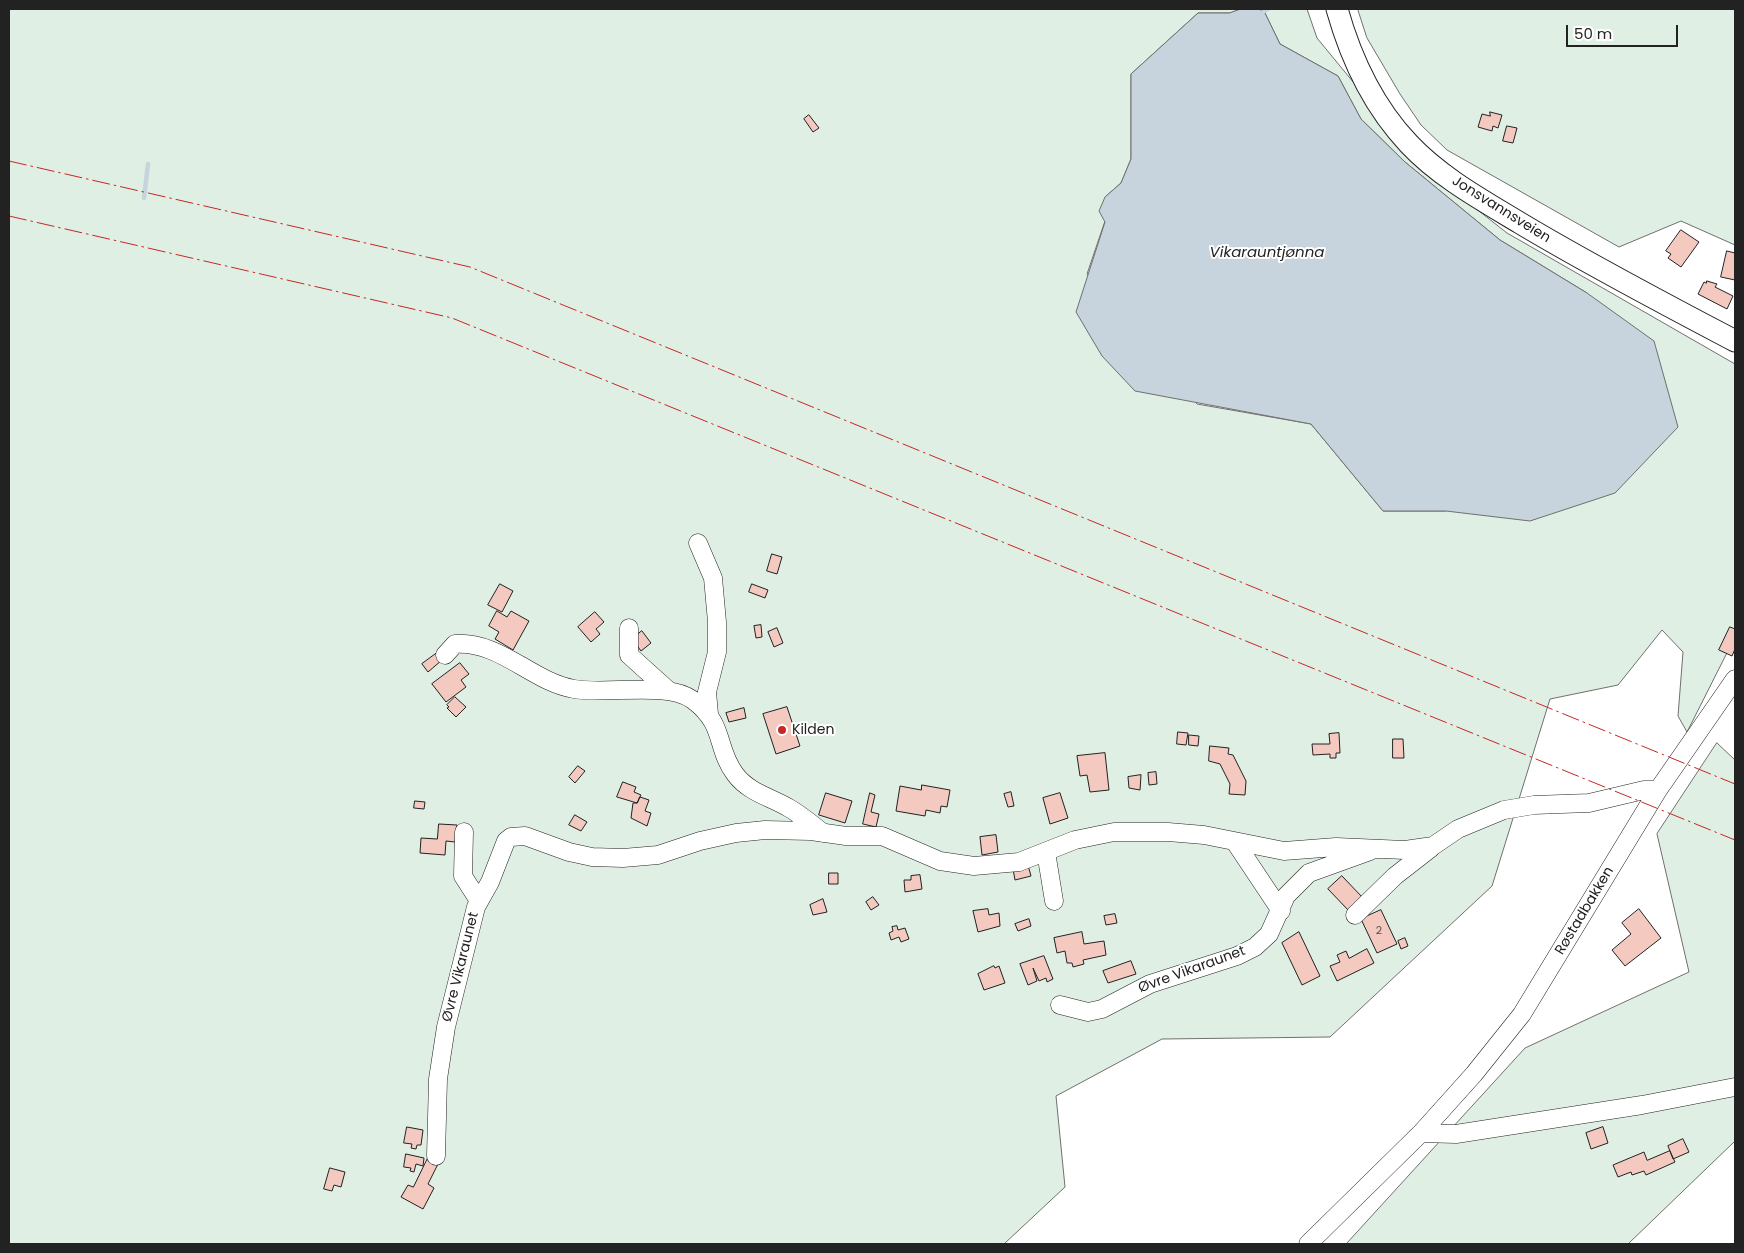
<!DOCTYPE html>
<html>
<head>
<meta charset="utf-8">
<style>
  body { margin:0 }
  #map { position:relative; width:1744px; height:1253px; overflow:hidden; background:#fff; font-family:Poppins,sans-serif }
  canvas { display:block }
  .frame { position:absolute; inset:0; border:10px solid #222; pointer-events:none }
  .scale { position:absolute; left:1566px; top:25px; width:112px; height:22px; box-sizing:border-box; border:2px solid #222; border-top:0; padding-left:6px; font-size:15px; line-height:18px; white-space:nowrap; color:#222; -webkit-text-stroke:4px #fff; paint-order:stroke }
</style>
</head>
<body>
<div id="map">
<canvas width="1744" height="1253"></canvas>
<div class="frame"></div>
<div class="scale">50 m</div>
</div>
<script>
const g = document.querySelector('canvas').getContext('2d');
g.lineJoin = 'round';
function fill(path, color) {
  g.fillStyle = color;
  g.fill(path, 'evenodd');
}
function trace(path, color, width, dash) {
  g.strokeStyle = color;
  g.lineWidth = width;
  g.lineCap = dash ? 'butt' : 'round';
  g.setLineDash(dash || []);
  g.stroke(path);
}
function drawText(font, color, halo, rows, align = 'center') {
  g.font = font + ' Poppins,sans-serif';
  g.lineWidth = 4;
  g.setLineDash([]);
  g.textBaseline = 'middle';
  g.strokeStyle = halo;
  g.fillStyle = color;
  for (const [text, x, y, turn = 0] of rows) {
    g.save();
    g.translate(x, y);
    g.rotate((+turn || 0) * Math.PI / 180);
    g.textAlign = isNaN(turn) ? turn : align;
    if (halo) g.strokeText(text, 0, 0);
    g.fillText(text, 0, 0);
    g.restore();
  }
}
const green = new Path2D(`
  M 9,9 L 1241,9 L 1230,13 L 1198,13 L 1131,74 L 1131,159 L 1121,183 L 1105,197 L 1105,221 L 1087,274 L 1197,404 L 1311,424 L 1383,511 L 1446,511 L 1587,293 L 1500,240 L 1405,162 L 1361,119 L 1338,76 L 1280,44 L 1264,11 L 1258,9 L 1307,9 L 1317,38 L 1423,167 L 1507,233 L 1735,364 L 1735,637 L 1687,732 L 1678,716 L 1683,652 L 1662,630 L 1618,685 L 1550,699 L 1492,886 L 1330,1037 L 1162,1039 L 1056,1096 L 1065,1187 L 1004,1244 L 9,1244 Z
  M 1358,9 L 1735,9 L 1735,245 L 1681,221 L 1619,247 L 1447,150 L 1421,125 L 1400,94 L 1367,38 Z
  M 1717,743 L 1735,760 L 1735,1141 L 1628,1244 L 1346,1244 L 1525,1048 L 1689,972 L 1657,834 Z`);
fill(green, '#e0efe3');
trace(green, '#6f6f6f', 1);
const water = new Path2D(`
  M 1241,9 L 1258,9 L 1264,11 L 1280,44 L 1338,76 L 1361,119 L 1405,162 L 1500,240 L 1587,293 L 1654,341 L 1678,427 L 1615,493 L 1530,521 L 1446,511 L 1383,511 L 1311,424 L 1135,391 L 1102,356 L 1076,312 L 1105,222 L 1099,211 L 1105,197 L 1121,183 L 1131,159 L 1131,74 L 1198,13 L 1229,13 Z`);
fill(water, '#c7d3dd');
trace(water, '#6f6f6f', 1);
trace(new Path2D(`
  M 1264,11 L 1268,9
  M 144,198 L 148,164`), '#c7d3dd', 4.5);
const building = new Path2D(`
  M 1490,112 L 1502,115 L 1498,128 L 1493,126 L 1492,131 L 1478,127 L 1482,114 L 1490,116 Z
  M 809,115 L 819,128 L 813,132 L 804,119 Z
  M 1507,126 L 1517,128 L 1513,143 L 1503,141 Z
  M 1681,230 L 1699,242 L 1681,267 L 1668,258 L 1671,254 L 1666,251 Z
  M 1727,251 L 1735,253 L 1735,280 L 1721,277 Z
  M 1707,281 L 1717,284 L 1715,287 L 1733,296 L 1727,309 L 1698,294 L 1704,282 L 1706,283 Z
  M 772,554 L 782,557 L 777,574 L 767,571 Z
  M 500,584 L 513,591 L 502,612 L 488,605 Z
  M 752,584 L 768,590 L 765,598 L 749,592 Z
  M 497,611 L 507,617 L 511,611 L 529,621 L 513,650 L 495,639 L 499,632 L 489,626 Z
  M 595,612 L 604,622 L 596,629 L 600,634 L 591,642 L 578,627 Z
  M 761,625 L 762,637 L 756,638 L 754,626 Z
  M 1730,627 L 1735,629 L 1735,649 L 1732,656 L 1719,650 Z
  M 777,628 L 783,643 L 774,647 L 768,632 Z
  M 642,631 L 651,643 L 641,651 L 632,639 Z
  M 437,653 L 442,660 L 428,672 L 422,664 Z
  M 460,663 L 469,674 L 461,680 L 466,687 L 446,702 L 432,684 Z
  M 455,697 L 466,707 L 456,717 L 447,708 L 449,707 L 447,705 Z
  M 787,707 L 800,746 L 776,754 L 763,714 Z
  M 744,708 L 746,718 L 729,722 L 726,713 Z
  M 1178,732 L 1188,733 L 1186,745 L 1177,744 Z
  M 1339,733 L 1340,753 L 1336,753 L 1336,758 L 1330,758 L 1330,754 L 1313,755 L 1312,744 L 1330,744 L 1329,734 Z
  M 1189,735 L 1199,736 L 1198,746 L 1189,745 Z
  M 1393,739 L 1403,739 L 1404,758 L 1393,758 Z
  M 1210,746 L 1229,748 L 1228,754 L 1233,755 L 1246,781 L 1245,795 L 1229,794 L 1230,784 L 1220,764 L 1209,761 Z
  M 1105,753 L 1109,790 L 1090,792 L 1087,775 L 1080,776 L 1077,756 Z
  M 578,766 L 585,771 L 575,783 L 569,777 Z
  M 1156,772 L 1157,784 L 1149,785 L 1148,773 Z
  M 1141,775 L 1140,790 L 1129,788 L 1128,777 Z
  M 623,782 L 636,787 L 634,792 L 641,795 L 637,803 L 617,797 Z
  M 922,785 L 950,790 L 947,807 L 941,806 L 940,813 L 926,810 L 925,816 L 896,811 L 900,786 L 921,790 Z
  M 1011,792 L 1014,806 L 1008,807 L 1004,794 Z
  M 826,793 L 852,801 L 845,823 L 819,815 Z
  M 870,793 L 875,795 L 871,812 L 879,814 L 876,827 L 863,824 Z
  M 1060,793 L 1068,818 L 1050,824 L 1043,798 Z
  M 640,797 L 649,800 L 645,811 L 651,813 L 647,826 L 631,818 L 633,803 L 637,803 Z
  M 415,801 L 425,802 L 424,809 L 414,808 Z
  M 575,815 L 587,822 L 581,831 L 569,825 Z
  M 439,824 L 457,825 L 455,842 L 446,841 L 445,855 L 420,853 L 421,838 L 437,839 Z
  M 996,835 L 998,852 L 982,855 L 980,837 Z
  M 1028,865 L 1031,876 L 1015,880 L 1013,869 Z
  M 829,873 L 838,873 L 838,884 L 829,884 Z
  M 920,875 L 922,889 L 905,892 L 904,880 L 911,880 L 911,876 Z
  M 1342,876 L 1363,898 L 1349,911 L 1328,889 Z
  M 873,897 L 879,905 L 871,910 L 866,902 Z
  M 823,899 L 827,912 L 813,915 L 810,905 Z
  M 988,909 L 989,915 L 999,913 L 1000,926 L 978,932 L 973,911 Z
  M 1639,909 L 1661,938 L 1625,966 L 1612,950 L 1631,934 L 1622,923 Z
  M 1381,910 L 1397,944 L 1377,953 L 1361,919 Z
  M 1115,914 L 1117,923 L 1106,925 L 1104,916 Z
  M 1029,919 L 1031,926 L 1018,931 L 1015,924 Z
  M 897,926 L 898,930 L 905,928 L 909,939 L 901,942 L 899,937 L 891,940 L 889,933 L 893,931 L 892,927 Z
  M 1082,932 L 1084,944 L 1104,941 L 1106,955 L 1083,960 L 1084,964 L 1073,967 L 1072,963 L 1067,963 L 1065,951 L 1057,953 L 1054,938 Z
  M 1299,932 L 1320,976 L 1302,985 L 1282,943 Z
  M 1405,938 L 1408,946 L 1401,949 L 1398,941 Z
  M 1367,949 L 1374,963 L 1337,981 L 1330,966 L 1340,962 L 1337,955 L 1346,951 L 1349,958 Z
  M 1044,956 L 1053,979 L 1047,982 L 1046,978 L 1039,981 L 1033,968 L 1037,981 L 1028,985 L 1020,964 Z
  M 1131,961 L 1136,974 L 1108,983 L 1103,971 Z
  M 994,966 L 995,968 L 999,966 L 1005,983 L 984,990 L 978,974 Z
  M 407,1127 L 423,1130 L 421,1145 L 417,1145 L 416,1149 L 411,1148 L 412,1144 L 404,1143 Z
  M 1603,1127 L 1608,1143 L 1591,1149 L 1586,1133 Z
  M 1683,1139 L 1689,1152 L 1673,1159 L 1668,1146 Z
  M 1670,1151 L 1675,1162 L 1646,1175 L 1644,1171 L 1632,1175 L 1631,1172 L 1618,1177 L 1613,1165 L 1644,1152 L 1647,1160 Z
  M 406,1154 L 424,1158 L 423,1166 L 416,1164 L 414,1172 L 410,1171 L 411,1168 L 404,1167 Z
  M 428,1158 L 438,1164 L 428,1184 L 434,1188 L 423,1209 L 401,1197 L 408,1185 L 413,1187 Z
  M 330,1168 L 345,1172 L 341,1187 L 334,1185 L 332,1191 L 324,1189 Z`);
fill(building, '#f3c9c0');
trace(building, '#222', 1);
const minor = new Path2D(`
  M 698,543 L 713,578 L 717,622 L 717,652 L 707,692 L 709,714
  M 629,628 L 629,655 L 669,691
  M 445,655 L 455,644 C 501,641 532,682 574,689 C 608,695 667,681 693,700 C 726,725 715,747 735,774 C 749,793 771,797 789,808 C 801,815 812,824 823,833
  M 464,832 L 463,876 L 479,901
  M 1235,842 L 1281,911
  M 1046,852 L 1054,901
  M 1355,915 L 1395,876 L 1431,848
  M 1060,1005 L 1088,1012 L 1102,1009 L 1150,984 L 1237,956 L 1255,947 L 1269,934 L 1286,896 L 1309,873 L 1370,851
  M 1421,1133 L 1456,1134 L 1642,1105 L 1735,1087
  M 436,1156 L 438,1079 L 446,1027 L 476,907 L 490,882 L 506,841 L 511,837 L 525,836 L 569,852 L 592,857 L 623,858 L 658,855 L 700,841 L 736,833 L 765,830 L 811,831 L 846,836 L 882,836 L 940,861 L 974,866 L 1019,862 L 1075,840 L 1114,832 L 1168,832 L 1204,835 L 1284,851 L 1336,847 L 1405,850 L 1433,846 L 1458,829 L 1504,810 L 1534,805 L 1589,803 L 1644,790 L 1658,790
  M 1308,1244 L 1421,1133 L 1474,1074 L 1522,1014 L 1658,790 L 1735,679`);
const major = new Path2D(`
  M 1337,9 C 1351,59 1373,106 1409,144 C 1440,177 1482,200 1520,223 C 1590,265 1663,303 1735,341`);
trace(minor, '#222', 19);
trace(major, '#222', 23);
trace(minor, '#fff', 18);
trace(major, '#fff', 21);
trace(new Path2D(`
  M 9,161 L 470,267 L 1735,784
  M 9,216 L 452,318 L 1735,840`), '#c62828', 1, [18, 4, 2.5, 4]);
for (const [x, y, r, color] of [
  [782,730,5,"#c62828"]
]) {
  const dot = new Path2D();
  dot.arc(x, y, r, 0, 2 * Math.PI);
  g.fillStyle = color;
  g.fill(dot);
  trace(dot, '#fff', 2);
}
drawText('11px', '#564c4a', null, [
  ["2",1379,931]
]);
drawText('14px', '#222', '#fff', [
  ["Jonsvannsveien",1501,210,32],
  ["Røstadbakken",1585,911,-59],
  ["Øvre Vikaraunet",461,967,-76],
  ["Øvre Vikaraunet",1192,970,-20]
]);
drawText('14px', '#222', '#fff', [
  ["Kilden",792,730]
], 'left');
drawText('italic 15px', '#222', '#fff', [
  ["Vikarauntjønna",1267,253]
]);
</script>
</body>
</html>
